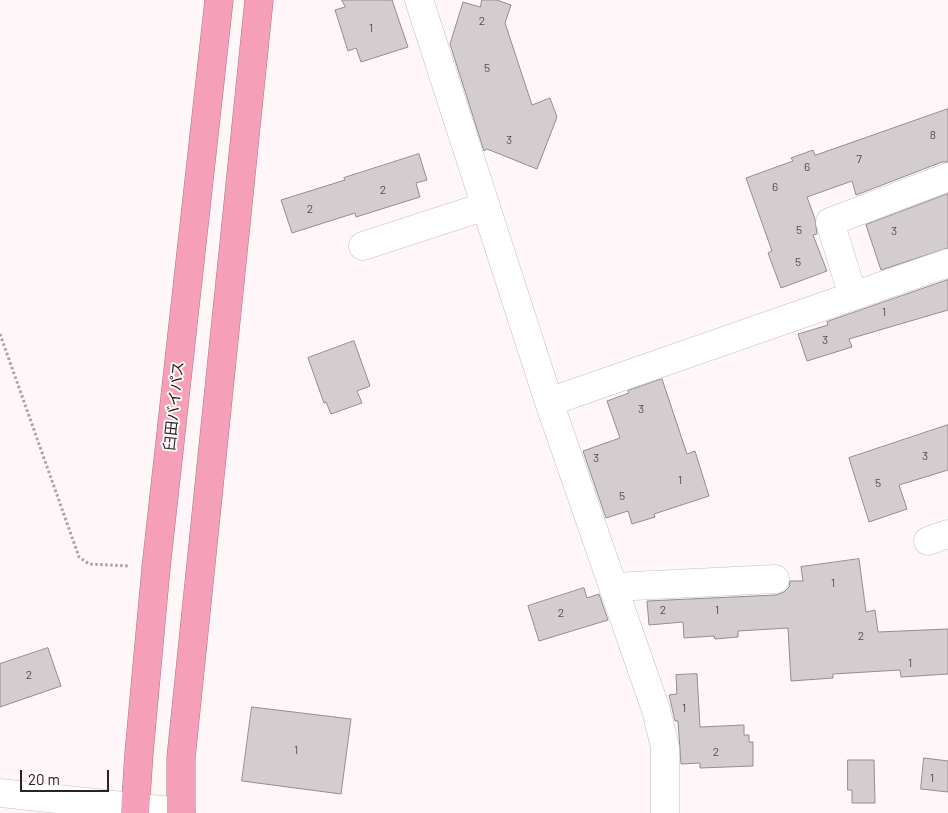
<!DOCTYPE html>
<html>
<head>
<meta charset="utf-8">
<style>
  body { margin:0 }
  #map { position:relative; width:948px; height:813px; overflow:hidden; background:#fef6f8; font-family:Barlow,sans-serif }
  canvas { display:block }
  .scale { position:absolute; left:20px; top:770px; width:89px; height:22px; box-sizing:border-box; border:2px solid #272425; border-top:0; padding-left:6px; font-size:15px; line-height:18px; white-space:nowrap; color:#272425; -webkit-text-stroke:4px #fef6f8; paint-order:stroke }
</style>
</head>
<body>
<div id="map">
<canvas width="948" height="813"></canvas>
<div class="scale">20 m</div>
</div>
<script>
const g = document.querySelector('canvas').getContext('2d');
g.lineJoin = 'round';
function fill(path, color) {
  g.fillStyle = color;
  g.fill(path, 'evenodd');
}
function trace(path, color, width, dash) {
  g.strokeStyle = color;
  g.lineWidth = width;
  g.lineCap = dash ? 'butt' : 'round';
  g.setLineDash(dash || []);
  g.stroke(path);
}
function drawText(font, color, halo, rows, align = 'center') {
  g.font = font + ' Barlow,"Noto Sans JP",sans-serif';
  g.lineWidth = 4;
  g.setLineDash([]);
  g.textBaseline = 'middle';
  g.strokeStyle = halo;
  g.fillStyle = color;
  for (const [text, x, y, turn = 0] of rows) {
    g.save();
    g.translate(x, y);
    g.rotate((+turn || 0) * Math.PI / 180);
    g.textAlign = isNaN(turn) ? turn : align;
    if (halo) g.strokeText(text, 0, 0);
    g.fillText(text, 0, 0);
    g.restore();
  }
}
const building = new Path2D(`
  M 342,0 L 392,0 L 408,47 L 361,62 L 356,48 L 348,51 L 335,10 L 345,7 Z
  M 482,0 L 497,0 L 511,5 L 505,23 L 532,105 L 550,98 L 557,117 L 537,169 L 487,149 L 484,151 L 450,44 L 463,2 L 480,7 Z
  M 948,109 L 948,162 L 942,162 L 856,195 L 852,181 L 807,197 L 815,219 L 817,234 L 813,235 L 827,271 L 781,288 L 768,253 L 772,251 L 746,178 L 793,161 L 791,158 L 813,150 L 815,155 Z
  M 419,154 L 427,180 L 416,183 L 420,197 L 356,217 L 355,213 L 292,233 L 281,200 L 345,180 L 344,178 Z
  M 948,194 L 948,248 L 881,270 L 866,225 Z
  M 948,280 L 948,310 L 849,339 L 852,347 L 807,361 L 798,334 L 828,325 L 827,322 Z
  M 354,341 L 370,386 L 357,391 L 362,403 L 331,414 L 326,402 L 324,403 L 308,358 Z
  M 662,379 L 687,454 L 695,451 L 709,496 L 654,514 L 655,517 L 632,524 L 628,511 L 606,518 L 583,451 L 620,438 L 607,401 L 629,393 L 628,391 Z
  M 948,425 L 948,470 L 899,485 L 907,509 L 869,522 L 849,458 Z
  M 859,559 L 866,612 L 875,610 L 878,632 L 948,629 L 948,674 L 901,677 L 900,670 L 833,674 L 833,678 L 791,681 L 788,628 L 738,631 L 738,637 L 715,639 L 714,636 L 684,638 L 683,622 L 649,625 L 647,601 L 776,595 L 784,592 L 789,587 L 790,581 L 803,581 L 801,567 Z
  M 584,588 L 587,598 L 599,594 L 608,620 L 539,641 L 528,606 Z
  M 48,648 L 61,686 L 0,707 L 0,664 Z
  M 697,674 L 700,727 L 744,725 L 744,735 L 749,735 L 749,742 L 753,742 L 753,766 L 700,768 L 700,763 L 681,764 L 678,721 L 675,721 L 669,695 L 677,694 L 676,675 Z
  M 252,707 L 351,719 L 341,794 L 242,781 Z
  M 924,758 L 948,761 L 948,792 L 921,789 Z
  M 848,760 L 874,760 L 875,803 L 852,803 L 852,790 L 848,790 Z`);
fill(building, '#d4cdcf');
trace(building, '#948d8f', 1);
const street = new Path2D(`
  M 419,0 L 549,402 L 656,710 L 665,747 L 665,813
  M 363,246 L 486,206
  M 853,296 L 830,222 L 948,177
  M 549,402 L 948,263
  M 928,541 L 948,534
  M 613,587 L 775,579`);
const secondary = new Path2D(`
  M 0,793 L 181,812`);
const highway = new Path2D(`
  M 135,813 L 139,753 L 156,568 L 219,0
  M 181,813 L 181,758 L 259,0`);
trace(street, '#c6bec0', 29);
trace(secondary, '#c6bec0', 29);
trace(highway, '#ad7585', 29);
trace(new Path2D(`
  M 0,334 L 79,557 L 89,564 L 128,566`), '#aaa4a5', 3, [2.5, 2.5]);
trace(street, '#fff', 28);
trace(secondary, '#fff', 28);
trace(highway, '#f5a0b8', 28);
drawText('12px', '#524e50', null, [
  ["2",482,21],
  ["1",371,28],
  ["5",487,68],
  ["8",933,135],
  ["3",509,140],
  ["7",859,159],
  ["6",807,167],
  ["6",775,187],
  ["2",383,190],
  ["2",310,209],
  ["5",799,230],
  ["3",894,231],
  ["5",798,262],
  ["1",884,312],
  ["3",825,340],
  ["3",641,409],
  ["3",925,456],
  ["3",596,458],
  ["1",680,480],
  ["5",878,483],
  ["5",622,496],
  ["1",833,583],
  ["2",663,610],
  ["1",717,610],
  ["2",561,613],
  ["2",861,636],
  ["1",910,663],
  ["2",29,675],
  ["1",684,708],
  ["1",296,750],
  ["2",716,752],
  ["1",932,778]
]);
drawText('15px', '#272425', '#fef6f8', [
  ["臼田バイパス",174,406,-84]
]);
</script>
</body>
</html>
